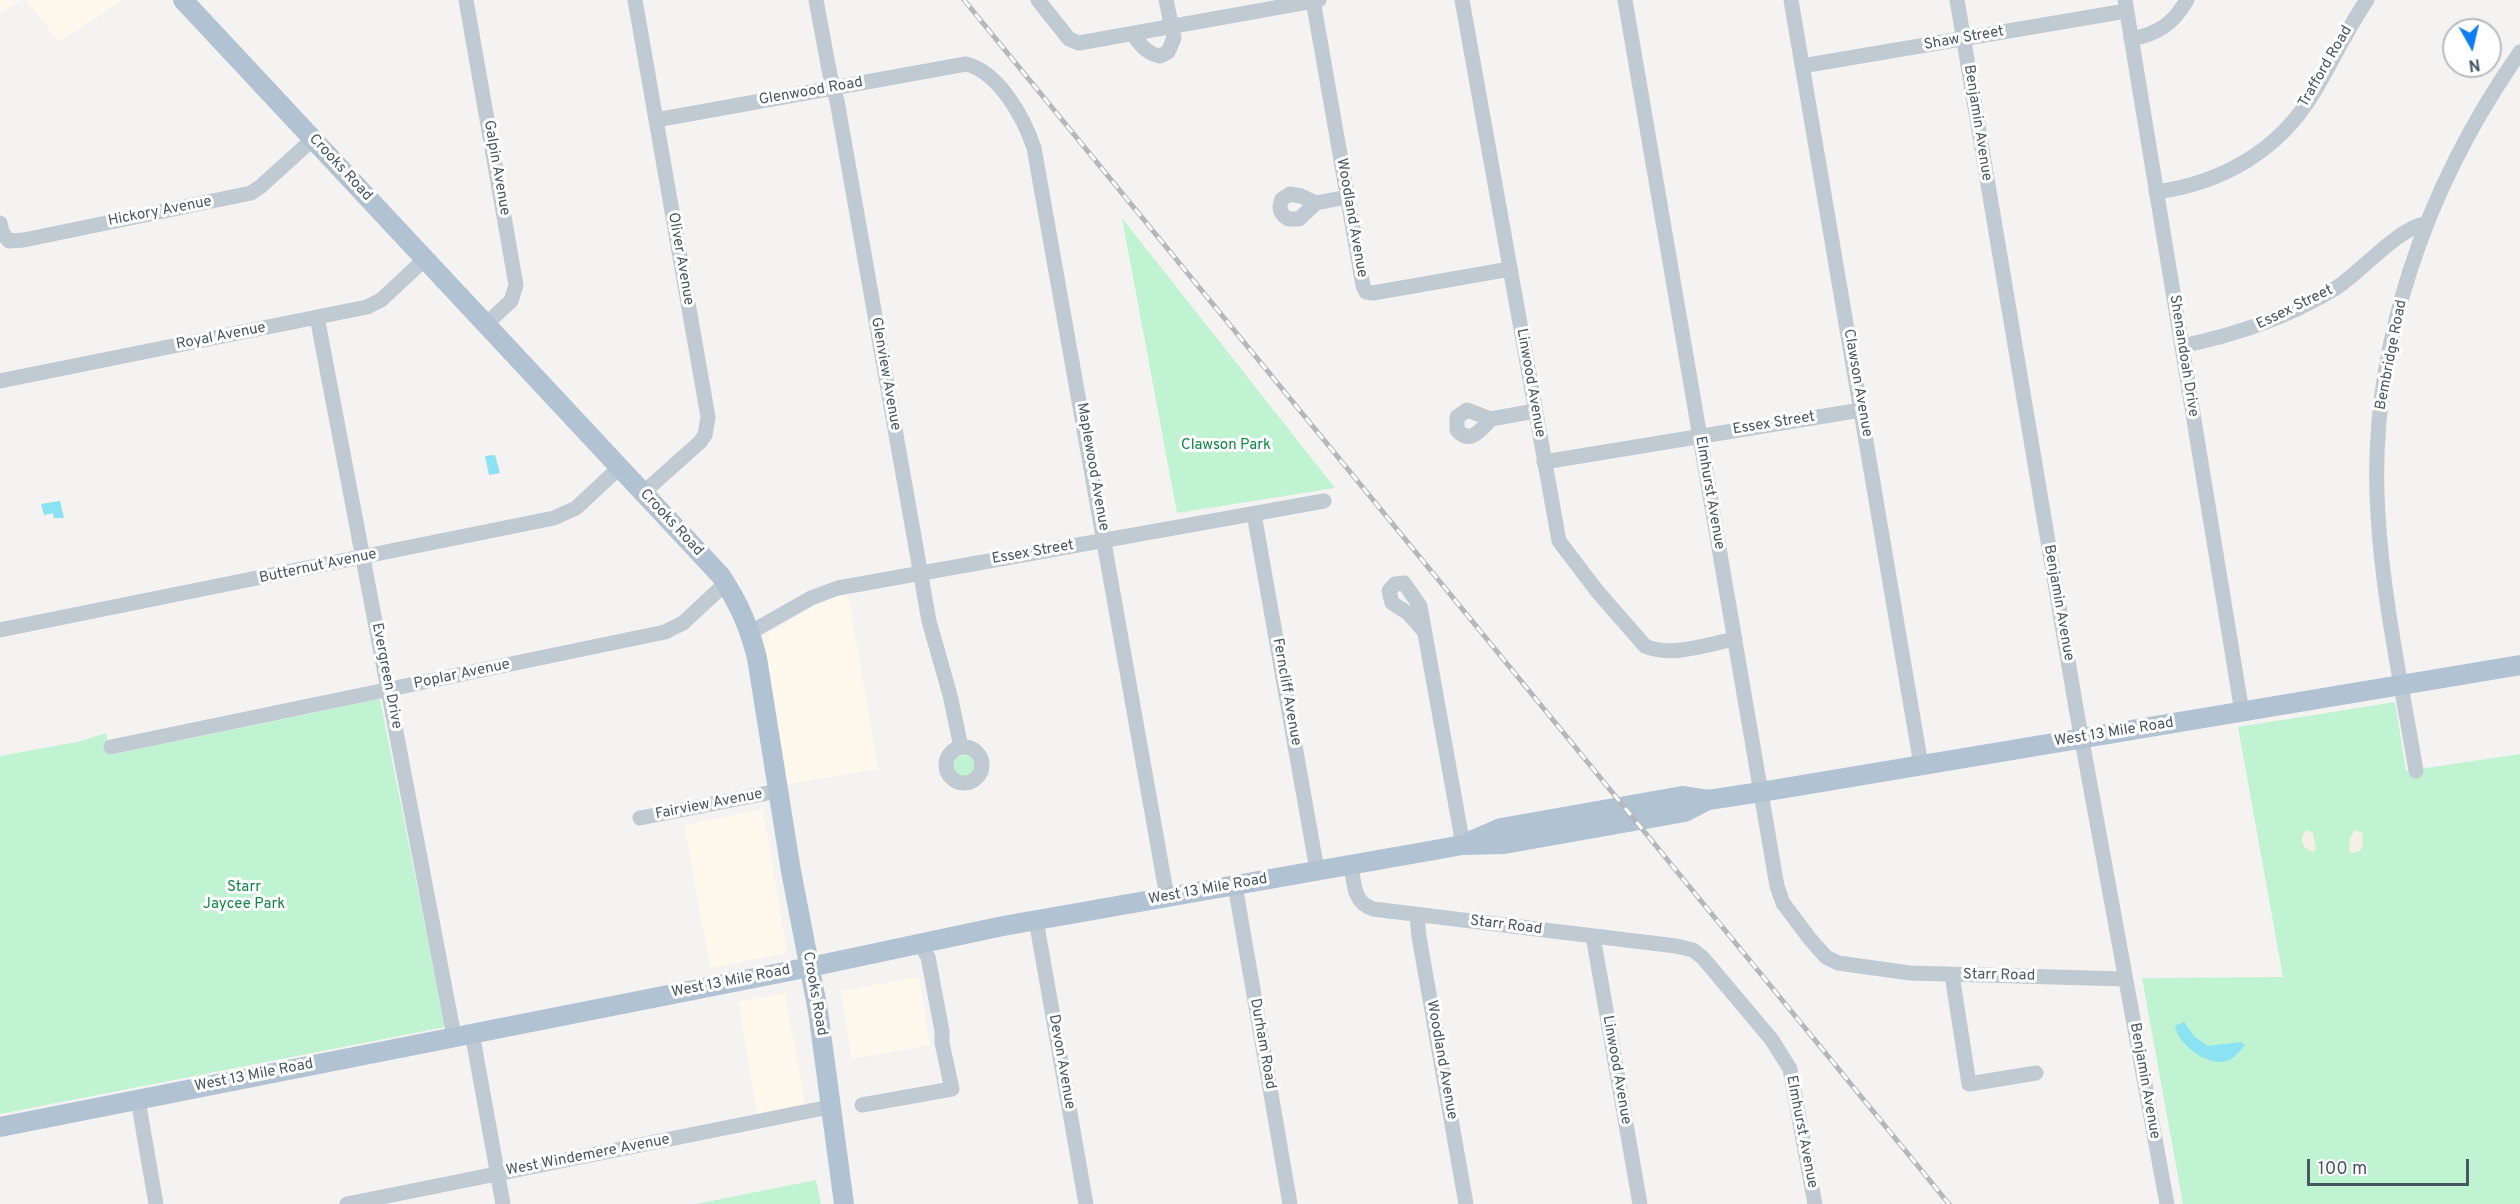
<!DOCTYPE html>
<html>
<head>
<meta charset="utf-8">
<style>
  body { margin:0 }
  #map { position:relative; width:2520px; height:1204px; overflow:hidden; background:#f5f2f2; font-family:Overpass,sans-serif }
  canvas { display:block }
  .north { position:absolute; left:2442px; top:18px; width:60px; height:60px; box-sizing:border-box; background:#fff; border:2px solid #b6bcc0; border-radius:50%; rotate:172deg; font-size:16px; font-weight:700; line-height:24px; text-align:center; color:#485762 }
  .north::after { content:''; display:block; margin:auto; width:21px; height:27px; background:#0f7df2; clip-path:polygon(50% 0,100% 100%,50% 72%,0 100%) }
  .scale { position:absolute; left:2307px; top:1159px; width:162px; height:27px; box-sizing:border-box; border:3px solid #485762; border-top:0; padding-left:8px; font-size:18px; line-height:21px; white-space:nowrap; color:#485762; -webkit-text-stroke:4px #fff; paint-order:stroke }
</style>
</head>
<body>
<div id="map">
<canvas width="2520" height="1204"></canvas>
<div class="north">N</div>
<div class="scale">100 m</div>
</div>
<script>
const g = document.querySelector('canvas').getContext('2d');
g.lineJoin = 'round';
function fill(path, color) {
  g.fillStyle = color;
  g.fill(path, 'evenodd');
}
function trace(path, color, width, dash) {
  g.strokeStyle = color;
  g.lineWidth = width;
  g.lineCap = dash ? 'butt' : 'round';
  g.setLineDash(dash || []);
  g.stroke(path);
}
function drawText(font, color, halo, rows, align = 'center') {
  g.font = font + ' Overpass,sans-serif';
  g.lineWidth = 6;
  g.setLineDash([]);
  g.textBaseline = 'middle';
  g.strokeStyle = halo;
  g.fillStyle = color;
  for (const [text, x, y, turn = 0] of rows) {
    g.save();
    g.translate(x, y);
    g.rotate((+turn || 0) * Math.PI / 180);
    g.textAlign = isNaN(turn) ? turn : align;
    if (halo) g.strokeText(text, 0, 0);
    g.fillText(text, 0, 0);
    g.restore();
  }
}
fill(new Path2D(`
  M 0,0 L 23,0 L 0,13 Z
  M 26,0 L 123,0 L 59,42 Z
  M 848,594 L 878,769 L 787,784 L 763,637 L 825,599 Z
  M 763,809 L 787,953 L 710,968 L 684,825 Z
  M 919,977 L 930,1045 L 852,1059 L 841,991 Z
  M 785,993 L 805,1105 L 757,1116 L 738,1002 Z`), '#fef8ed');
fill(new Path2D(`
  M 1122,218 L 1335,488 L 1177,513 Z
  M 380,699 L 445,1027 L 0,1114 L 0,756 L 77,742 L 106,733 L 110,755 Z
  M 2395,702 L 2406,771 L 2520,754 L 2520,1204 L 2183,1204 L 2142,978 L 2283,977 L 2238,727 Z
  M952 767a12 12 0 1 1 24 0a12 12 0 1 1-24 0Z
  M 816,1180 L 821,1204 L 696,1204 Z`), '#c0f3d1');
fill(new Path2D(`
  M 2306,830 L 2313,833 L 2316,849 L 2314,852 C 2303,850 2298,839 2306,830 Z
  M 2355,830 L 2362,833 L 2363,845 L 2360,851 L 2352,853 L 2349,851 L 2350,838 Z`), '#f6efe3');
fill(new Path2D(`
  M 495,455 L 500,473 L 489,475 L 485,456 Z
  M 60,501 L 64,518 L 54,518 L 53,513 L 44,515 L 41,504 Z
  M 2184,1022 L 2195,1037 L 2208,1046 L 2241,1042 L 2245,1045 C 2240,1051 2231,1062 2222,1062 C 2204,1063 2178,1044 2175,1026 Z`), '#8ae2f3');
trace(new Path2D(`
  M 466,0 L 516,285 L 511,301 L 486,324
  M 635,0 L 708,417 L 705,435 L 700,442 L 643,493
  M 816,0 L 830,75 L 837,101 L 929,621 L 950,695 L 961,747
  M 1038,0 L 1069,39 L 1079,43 L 1319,0
  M 1313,0 L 1363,286 L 1366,292 L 1373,293 L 1510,269
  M 1462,0 L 1559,541 L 1597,591 L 1645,646 C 1671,658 1708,644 1735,639
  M 1625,0 L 1777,886 L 1783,903 L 1810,939 L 1826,957 L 1838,963 L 1910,973 L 2125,979
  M 1791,0 L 1921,765
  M 1957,0 L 2076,708 L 2167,1204
  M 2125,0 L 2242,712
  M 1133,34 C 1139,44 1147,54 1160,56 L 1168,52 L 1174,38 L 1166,0
  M 2131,39 C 2158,34 2173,24 2187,0
  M 1802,66 L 2126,11
  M 656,120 L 966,64 C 999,72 1024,118 1034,148 L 1167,897
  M 2156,192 C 2222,183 2279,151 2314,92 C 2332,62 2347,29 2367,0
  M 1316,203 L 1299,219 L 1288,219 C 1280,214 1278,208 1282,199 L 1290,194 L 1301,196 L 1316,203 L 1347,197
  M 0,223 L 2,232 L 9,241 L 24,240 L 251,193 L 260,187 L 313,139
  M 317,317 L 454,1036
  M 2182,346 C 2238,334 2286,318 2336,288 C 2361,272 2398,228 2425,224
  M 0,381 L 367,307 L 381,300 L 425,259
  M 1491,419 C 1481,430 1470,445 1457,430 L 1457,417 L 1467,410 L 1491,419 L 1535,411
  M 1544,462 L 1861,410
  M 1254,514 L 1317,870
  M 0,630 L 554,518 L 576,508 L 619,468
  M 1423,630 L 1408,613 L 1392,603 L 1389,591 L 1395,584 L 1404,583 L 1420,606 L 1463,845
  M 751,632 L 811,598 L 838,588 L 1324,501
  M946 765a18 18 0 1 1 36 0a18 18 0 1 1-36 0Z
  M 111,747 L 665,632 L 683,623 L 726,583
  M 2416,771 C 2402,686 2383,601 2378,515 C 2367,350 2426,186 2520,52
  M 640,818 L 778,791
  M 1351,864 C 1354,882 1353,903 1373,909 L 1676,946 L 1693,950 L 1703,958 L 1772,1040 L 1790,1069 L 1815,1204
  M 1235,885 L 1290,1204
  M 1417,915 L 1419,937 L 1466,1204
  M 1036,920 L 1086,1204
  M 1593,936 L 1640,1204
  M 1952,975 L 1969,1084 L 2036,1073
  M 472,1033 L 503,1204
  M 138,1100 L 156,1204
  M 862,1105 L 952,1089 L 942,1043 L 942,1031 L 928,957 L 920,944
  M 347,1204 L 829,1107`), '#c0cad2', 15);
trace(new Path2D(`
  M 183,0 L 721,576 C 739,604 749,626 757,658 L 791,871 L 818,1011 L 844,1204
  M 1471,841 L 1501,828 L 1682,796 L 1708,800 L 1761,792 L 2520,665
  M 0,1127 L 810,967 L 1003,926 L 1463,845 L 1504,844 L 1685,812 L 1708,800`), '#b1c3d2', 20);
const rail = new Path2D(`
  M 964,0 L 1949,1204`);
trace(rail, '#b4b8bd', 5);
trace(rail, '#fff', 3, [9]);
drawText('15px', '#485762', '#fff', [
  ["Shaw Street",1964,39,-10],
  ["Trafford Road",2326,67,-60],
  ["Glenwood Road",811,92,-10],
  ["Benjamin Avenue",1977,123,81],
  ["Crooks Road",340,168,47],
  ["Galpin Avenue",496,168,80],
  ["Hickory Avenue",160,212,-11],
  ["Woodland Avenue",1351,218,80],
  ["Oliver Avenue",680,259,80],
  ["Essex Street",2295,308,-26],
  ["Royal Avenue",221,337,-11],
  ["Bembridge Road",2392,355,-79],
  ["Shenandoah Drive",2183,356,81],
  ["Glenview Avenue",885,374,80],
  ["Linwood Avenue",1530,383,80],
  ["Clawson Avenue",1857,383,80],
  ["Essex Street",1774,424,-9],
  ["Maplewood Avenue",1092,467,80],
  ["Elmhurst Avenue",1709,493,80],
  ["Crooks Road",671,523,47],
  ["Essex Street",1033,553,-10],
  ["Butternut Avenue",318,567,-12],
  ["Benjamin Avenue",2058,603,80],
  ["Poplar Avenue",462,675,-12],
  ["Evergreen Drive",386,676,79],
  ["Ferncliff Avenue",1286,692,80],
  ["West 13 Mile Road",2114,733,-9],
  ["Fairview Avenue",709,805,-11],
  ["West 13 Mile Road",1208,890,-10],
  ["Starr Road",1506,926,7],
  ["Starr Road",1999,976,1],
  ["West 13 Mile Road",731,982,-11],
  ["Crooks Road",814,994,80],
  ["Durham Road",1262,1044,80],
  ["Woodland Avenue",1441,1060,80],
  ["Devon Avenue",1061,1062,80],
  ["Linwood Avenue",1616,1070,80],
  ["West 13 Mile Road",254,1076,-11],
  ["Benjamin Avenue",2144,1081,80],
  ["Elmhurst Avenue",1801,1132,79],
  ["West Windemere Avenue",588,1156,-11]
]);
drawText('15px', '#118545', '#fff', [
  ["Clawson Park",1226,446],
  ["Starr",244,888],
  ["Jaycee Park",244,905]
]);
</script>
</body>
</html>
